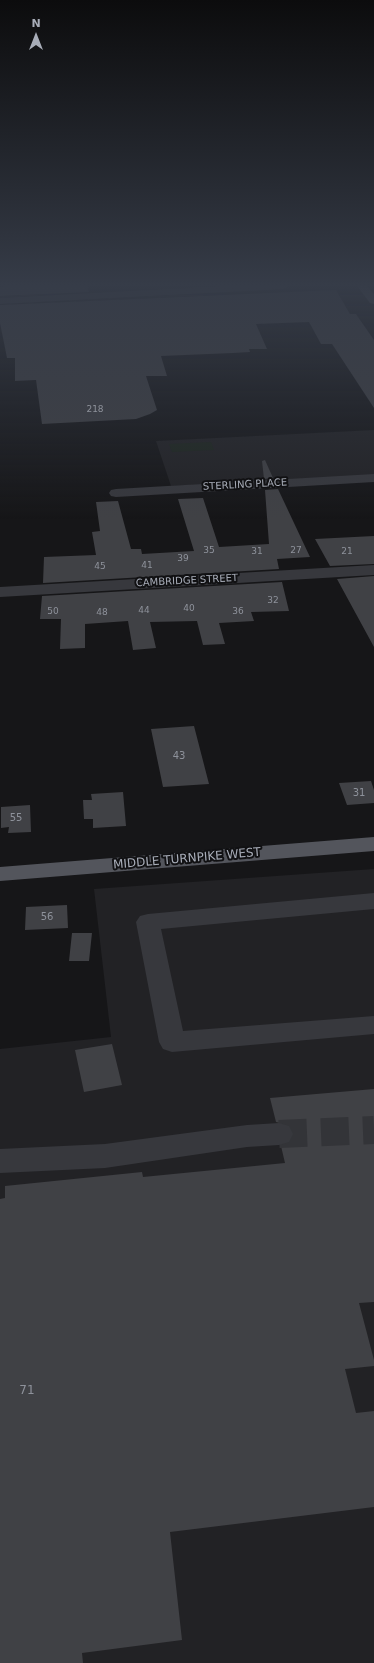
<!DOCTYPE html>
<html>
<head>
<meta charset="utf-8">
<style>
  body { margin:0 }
  #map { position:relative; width:374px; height:1663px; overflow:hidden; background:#161618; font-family:"DejaVu Sans",sans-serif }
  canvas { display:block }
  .north { position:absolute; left:16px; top:16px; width:40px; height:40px; -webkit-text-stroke:3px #111113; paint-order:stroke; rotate:0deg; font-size:11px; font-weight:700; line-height:16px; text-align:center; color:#a8adb8 }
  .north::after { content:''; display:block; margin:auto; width:14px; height:18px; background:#a8adb8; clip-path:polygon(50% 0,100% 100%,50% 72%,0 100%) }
</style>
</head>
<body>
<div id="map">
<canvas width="374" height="1663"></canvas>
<div class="north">N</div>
</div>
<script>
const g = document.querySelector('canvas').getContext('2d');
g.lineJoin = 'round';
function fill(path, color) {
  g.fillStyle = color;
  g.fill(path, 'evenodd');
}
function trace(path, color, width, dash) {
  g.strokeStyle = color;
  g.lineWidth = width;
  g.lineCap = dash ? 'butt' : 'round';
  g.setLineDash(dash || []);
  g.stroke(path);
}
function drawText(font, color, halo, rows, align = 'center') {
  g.font = font + ' "DejaVu Sans",sans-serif';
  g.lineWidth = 4;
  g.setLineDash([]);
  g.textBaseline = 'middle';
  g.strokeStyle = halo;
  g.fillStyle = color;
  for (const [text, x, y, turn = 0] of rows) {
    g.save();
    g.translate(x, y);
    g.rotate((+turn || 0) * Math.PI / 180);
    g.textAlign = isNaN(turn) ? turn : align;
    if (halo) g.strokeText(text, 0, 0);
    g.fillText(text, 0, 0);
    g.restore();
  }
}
fill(new Path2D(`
  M 374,430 L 374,475 L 171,486 L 156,441 Z
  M 374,869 L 374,1663 L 0,1663 L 0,1049 L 111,1037 L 94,889 Z`), '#222225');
fill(new Path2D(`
  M 211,442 L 214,450 L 172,452 L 169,444 Z`), '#1e261f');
fill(new Path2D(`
  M 9,286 L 87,286 L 89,292 L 0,296 L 0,287 Z
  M 336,290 L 350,314 L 356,314 L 374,340 L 374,408 L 332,344 L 321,344 L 309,322 L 256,324 L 267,349 L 249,349 L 250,352 L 233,353 L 161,356 L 167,376 L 146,376 L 157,410 L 150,414 L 136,419 L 42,424 L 36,380 L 15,381 L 15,358 L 7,358 L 0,323 L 0,305 Z
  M 265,460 L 273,478 L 264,479 L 262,461 Z
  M 278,489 L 310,557 L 277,559 L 279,569 L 43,583 L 44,557 L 96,555 L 92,532 L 100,531 L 96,502 L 118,501 L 131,549 L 141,549 L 142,554 L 194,551 L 178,499 L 203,498 L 219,547 L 269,544 L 265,490 Z
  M 374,536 L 374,564 L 330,566 L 315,539 Z
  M 374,576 L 374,647 L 337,579 Z
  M 282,582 L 289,611 L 251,612 L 254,621 L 219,623 L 225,644 L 203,645 L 197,621 L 150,622 L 156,648 L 133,650 L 128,621 L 85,624 L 85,648 L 60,649 L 61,619 L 40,619 L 42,596 Z
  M 194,726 L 209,784 L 163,787 L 151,729 Z
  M 371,781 L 374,790 L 374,803 L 347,805 L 339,783 Z
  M 123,792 L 126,826 L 93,828 L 93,819 L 84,819 L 83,800 L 92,800 L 91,794 Z
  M 30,805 L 31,832 L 8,833 L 9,827 L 1,828 L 1,807 Z
  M 67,905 L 68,928 L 25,930 L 26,907 Z
  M 72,933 L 92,933 L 89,961 L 69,961 Z
  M 112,1044 L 122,1085 L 84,1092 L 75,1050 Z
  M 374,1089 L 374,1302 L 359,1303 L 374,1360 L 374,1366 L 345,1369 L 356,1413 L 374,1411 L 374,1507 L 170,1532 L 182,1640 L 82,1653 L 83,1663 L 0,1663 L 0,1199 L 5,1198 L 5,1186 L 142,1172 L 143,1177 L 285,1163 L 281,1146 L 290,1143 L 294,1133 L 289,1125 L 276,1122 L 270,1098 Z`), '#404145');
trace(new Path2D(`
  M 279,1134 L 374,1130`), '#333438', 28, [28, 14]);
fill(new Path2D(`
  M 225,286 L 288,286 L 283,289 L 0,304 L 0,298 Z
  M 374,474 L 374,482 L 116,497 L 111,496 L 109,493 L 111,490 L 116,489 Z
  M 374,565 L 374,575 L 0,597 L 0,587 Z
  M 374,893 L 374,909 L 161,929 L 183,1031 L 374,1016 L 374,1034 L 172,1052 L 163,1049 L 159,1042 L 136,922 L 140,916 L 148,914 Z
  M 279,1123 L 289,1126 L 293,1134 L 289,1142 L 279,1145 L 247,1147 L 105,1168 L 0,1173 L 0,1149 L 105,1144 L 247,1125 Z`), '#37383d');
fill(new Path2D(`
  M 357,286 L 367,286 L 374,294 L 374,304 L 370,303 Z
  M 374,837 L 374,851 L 0,881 L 0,867 Z`), '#53555c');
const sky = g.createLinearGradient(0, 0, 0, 519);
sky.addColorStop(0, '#0c0c0d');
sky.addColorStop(0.55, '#363c48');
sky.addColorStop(1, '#363c4800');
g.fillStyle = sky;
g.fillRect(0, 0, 374, 519);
drawText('9px', '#8e929b', null, [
  ["218",95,410],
  ["35",209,551],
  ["27",296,551],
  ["31",257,552],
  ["21",347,552],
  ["39",183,559],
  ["41",147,566],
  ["45",100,567],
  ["32",273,601],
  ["40",189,609],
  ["44",144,611],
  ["50",53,612],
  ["36",238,612],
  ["48",102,613]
]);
drawText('10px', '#a8adb8', '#111113', [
  ["STERLING PLACE",245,485,-3],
  ["CAMBRIDGE STREET",187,581,-3]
]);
drawText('10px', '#8e929b', null, [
  ["43",179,756],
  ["31",359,793],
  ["55",16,818],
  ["56",47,917]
]);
drawText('12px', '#a8adb8', '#111113', [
  ["MIDDLE TURNPIKE WEST",187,859,-5]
]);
drawText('12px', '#8e929b', null, [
  ["71",27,1391]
]);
</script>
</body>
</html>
